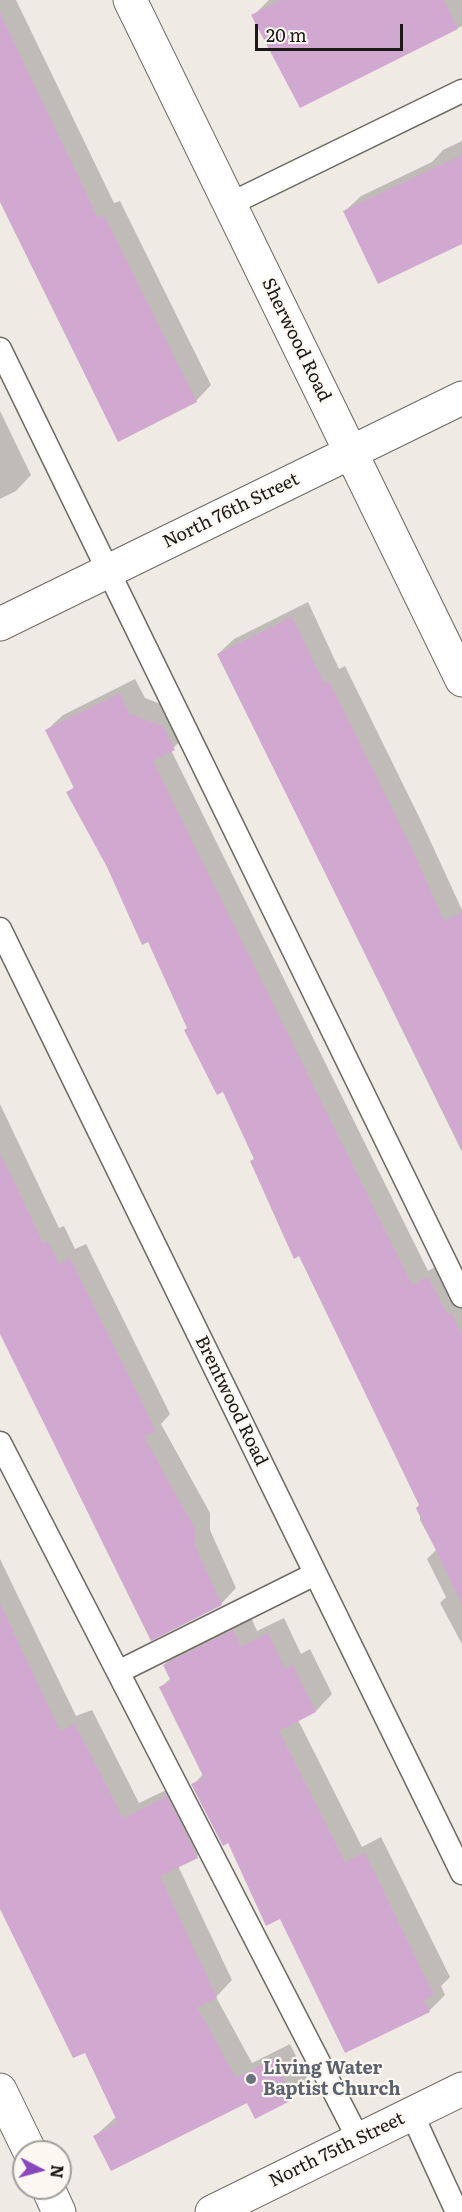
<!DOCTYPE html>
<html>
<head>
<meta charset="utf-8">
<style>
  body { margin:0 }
  #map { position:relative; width:462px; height:2212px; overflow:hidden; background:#efeae4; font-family:Literata,serif }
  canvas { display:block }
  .north { position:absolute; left:12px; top:2140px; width:60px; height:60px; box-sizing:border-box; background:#fcf8f1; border:2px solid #a29f9a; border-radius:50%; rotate:96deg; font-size:16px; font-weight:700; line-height:24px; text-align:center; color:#1b1917 }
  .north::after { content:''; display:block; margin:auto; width:21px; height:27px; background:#8848bd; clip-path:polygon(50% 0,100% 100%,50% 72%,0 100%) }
  .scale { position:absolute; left:255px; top:24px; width:148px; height:27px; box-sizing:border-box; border:3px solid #1b1917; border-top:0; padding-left:8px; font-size:18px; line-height:21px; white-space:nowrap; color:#1b1917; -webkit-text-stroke:4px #fcf8f1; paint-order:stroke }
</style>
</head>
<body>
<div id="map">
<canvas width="462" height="2212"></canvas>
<div class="north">N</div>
<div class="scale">20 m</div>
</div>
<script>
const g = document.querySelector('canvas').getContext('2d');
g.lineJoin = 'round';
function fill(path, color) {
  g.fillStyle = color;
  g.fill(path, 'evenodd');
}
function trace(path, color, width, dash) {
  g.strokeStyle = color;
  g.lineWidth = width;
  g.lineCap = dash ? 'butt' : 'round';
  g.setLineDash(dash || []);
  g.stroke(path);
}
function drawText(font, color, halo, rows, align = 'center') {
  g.font = font + ' Literata,serif';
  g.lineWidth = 4.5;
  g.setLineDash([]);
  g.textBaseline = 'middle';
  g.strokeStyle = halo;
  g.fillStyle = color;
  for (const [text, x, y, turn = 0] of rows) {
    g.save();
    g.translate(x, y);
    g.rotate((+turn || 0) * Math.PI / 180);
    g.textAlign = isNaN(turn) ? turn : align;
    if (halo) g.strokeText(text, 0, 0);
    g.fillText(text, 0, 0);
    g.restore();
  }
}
fill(new Path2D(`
  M 0,0 L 16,0 L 114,203 L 120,201 L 211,385 L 196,401 L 0,198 Z
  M 269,0 L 462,0 L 462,26 L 301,106 L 253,16 Z
  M 462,141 L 462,243 L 345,211 L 361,196 L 432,162 L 443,150 Z
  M 0,411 L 31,475 L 16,491 L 0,499 Z
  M 308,602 L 339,669 L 345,666 L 423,825 L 462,910 L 462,1152 L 218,654 L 234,639 Z
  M 135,679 L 145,698 L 178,711 L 189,733 L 171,750 L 428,1271 L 444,1262 L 462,1297 L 462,1644 L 440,1603 L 446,1597 L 427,1559 L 436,1550 L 420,1520 L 421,1505 L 223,1090 L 189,1028 L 149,940 L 68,792 L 75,786 L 47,730 L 63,715 Z
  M 0,1104 L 59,1228 L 64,1226 L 75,1249 L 86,1244 L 170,1414 L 161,1424 L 210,1513 L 210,1530 L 236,1588 L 221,1604 L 0,1331 Z
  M 0,1559 L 76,1716 L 92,1710 L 139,1803 L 183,1782 L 213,1840 L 197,1856 L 178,1866 L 232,1980 L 216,1997 L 252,2063 L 290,2044 L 309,2082 L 293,2098 L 248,2101 L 95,2136 L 116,2117 L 86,2051 L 39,1981 L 36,1982 L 0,1906 Z
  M 250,1615 L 257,1631 L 284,1618 L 301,1654 L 310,1649 L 332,1694 L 316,1711 L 298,1720 L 362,1847 L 381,1837 L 450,1977 L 441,1986 L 445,1995 L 429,2011 L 280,1917 L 193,1785 L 203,1774 L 161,1687 L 171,1678 L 164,1665 L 181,1649 Z`), '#0003');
fill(new Path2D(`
  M 281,0 L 444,0 L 458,29 L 300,108 L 251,15 Z
  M 0,13 L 98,218 L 104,215 L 197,402 L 118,442 L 0,202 Z
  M 462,155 L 462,244 L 378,284 L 343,211 Z
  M 292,617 L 324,683 L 329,681 L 408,840 L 444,921 L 462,912 L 462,1150 L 217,654 Z
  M 120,693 L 129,714 L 163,726 L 175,750 L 153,761 L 217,891 L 412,1285 L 428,1277 L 446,1312 L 453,1315 L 462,1336 L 462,1605 L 416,1508 L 419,1505 L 299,1256 L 294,1259 L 250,1161 L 254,1159 L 223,1092 L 217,1095 L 184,1030 L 187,1028 L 148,942 L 142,945 L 107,867 L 66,792 L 74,788 L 45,730 Z
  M 0,1153 L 43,1243 L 48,1241 L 59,1264 L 70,1258 L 141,1400 L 156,1431 L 144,1437 L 195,1529 L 195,1546 L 222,1605 L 151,1641 L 0,1334 Z
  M 0,1603 L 60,1731 L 75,1724 L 123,1818 L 167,1796 L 198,1858 L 160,1876 L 217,1998 L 197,2007 L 236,2078 L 273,2059 L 294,2099 L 255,2119 L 247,2103 L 111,2171 L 93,2136 L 118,2123 L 85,2053 L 73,2058 L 0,1909 Z
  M 233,1630 L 241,1647 L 268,1633 L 285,1669 L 293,1665 L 316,1712 L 279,1731 L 345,1862 L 365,1853 L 434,1995 L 424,2000 L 430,2012 L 345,2053 L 280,1919 L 266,1926 L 228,1843 L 223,1846 L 191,1784 L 204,1778 L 159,1687 L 171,1681 L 163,1665 Z`), '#d1a8d0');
const service = new Path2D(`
  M 230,204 L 462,91
  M 0,349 L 462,1296
  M 0,929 L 462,1873
  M 0,1443 L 359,2140
  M 118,1672 L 315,1574
  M 412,2114 L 457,2212`);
const minor = new Path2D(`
  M 130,0 L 462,680
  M 0,624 L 462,398
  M 0,2090 L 30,2152
  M 48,2188 L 59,2212
  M 212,2212 L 462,2089`);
trace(service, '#6e6a64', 25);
trace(minor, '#6e6a64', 35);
trace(service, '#fff', 22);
trace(minor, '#fff', 33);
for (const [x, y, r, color] of [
  [251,2079,6,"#6b7280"]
]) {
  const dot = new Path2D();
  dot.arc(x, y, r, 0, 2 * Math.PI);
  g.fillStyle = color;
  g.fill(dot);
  trace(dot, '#fcf8f1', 2);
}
drawText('18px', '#1b1917', '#fcf8f1', [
  ["Sherwood Road",296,340,64],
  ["North 76th Street",231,511,-26],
  ["Brentwood Road",231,1401,64],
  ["North 75th Street",337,2150,-26]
]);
drawText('bold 18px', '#5b616d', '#fcf8f1', [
  ["Living Water",263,2069],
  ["Baptist Church",263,2090]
], 'left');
</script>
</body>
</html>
